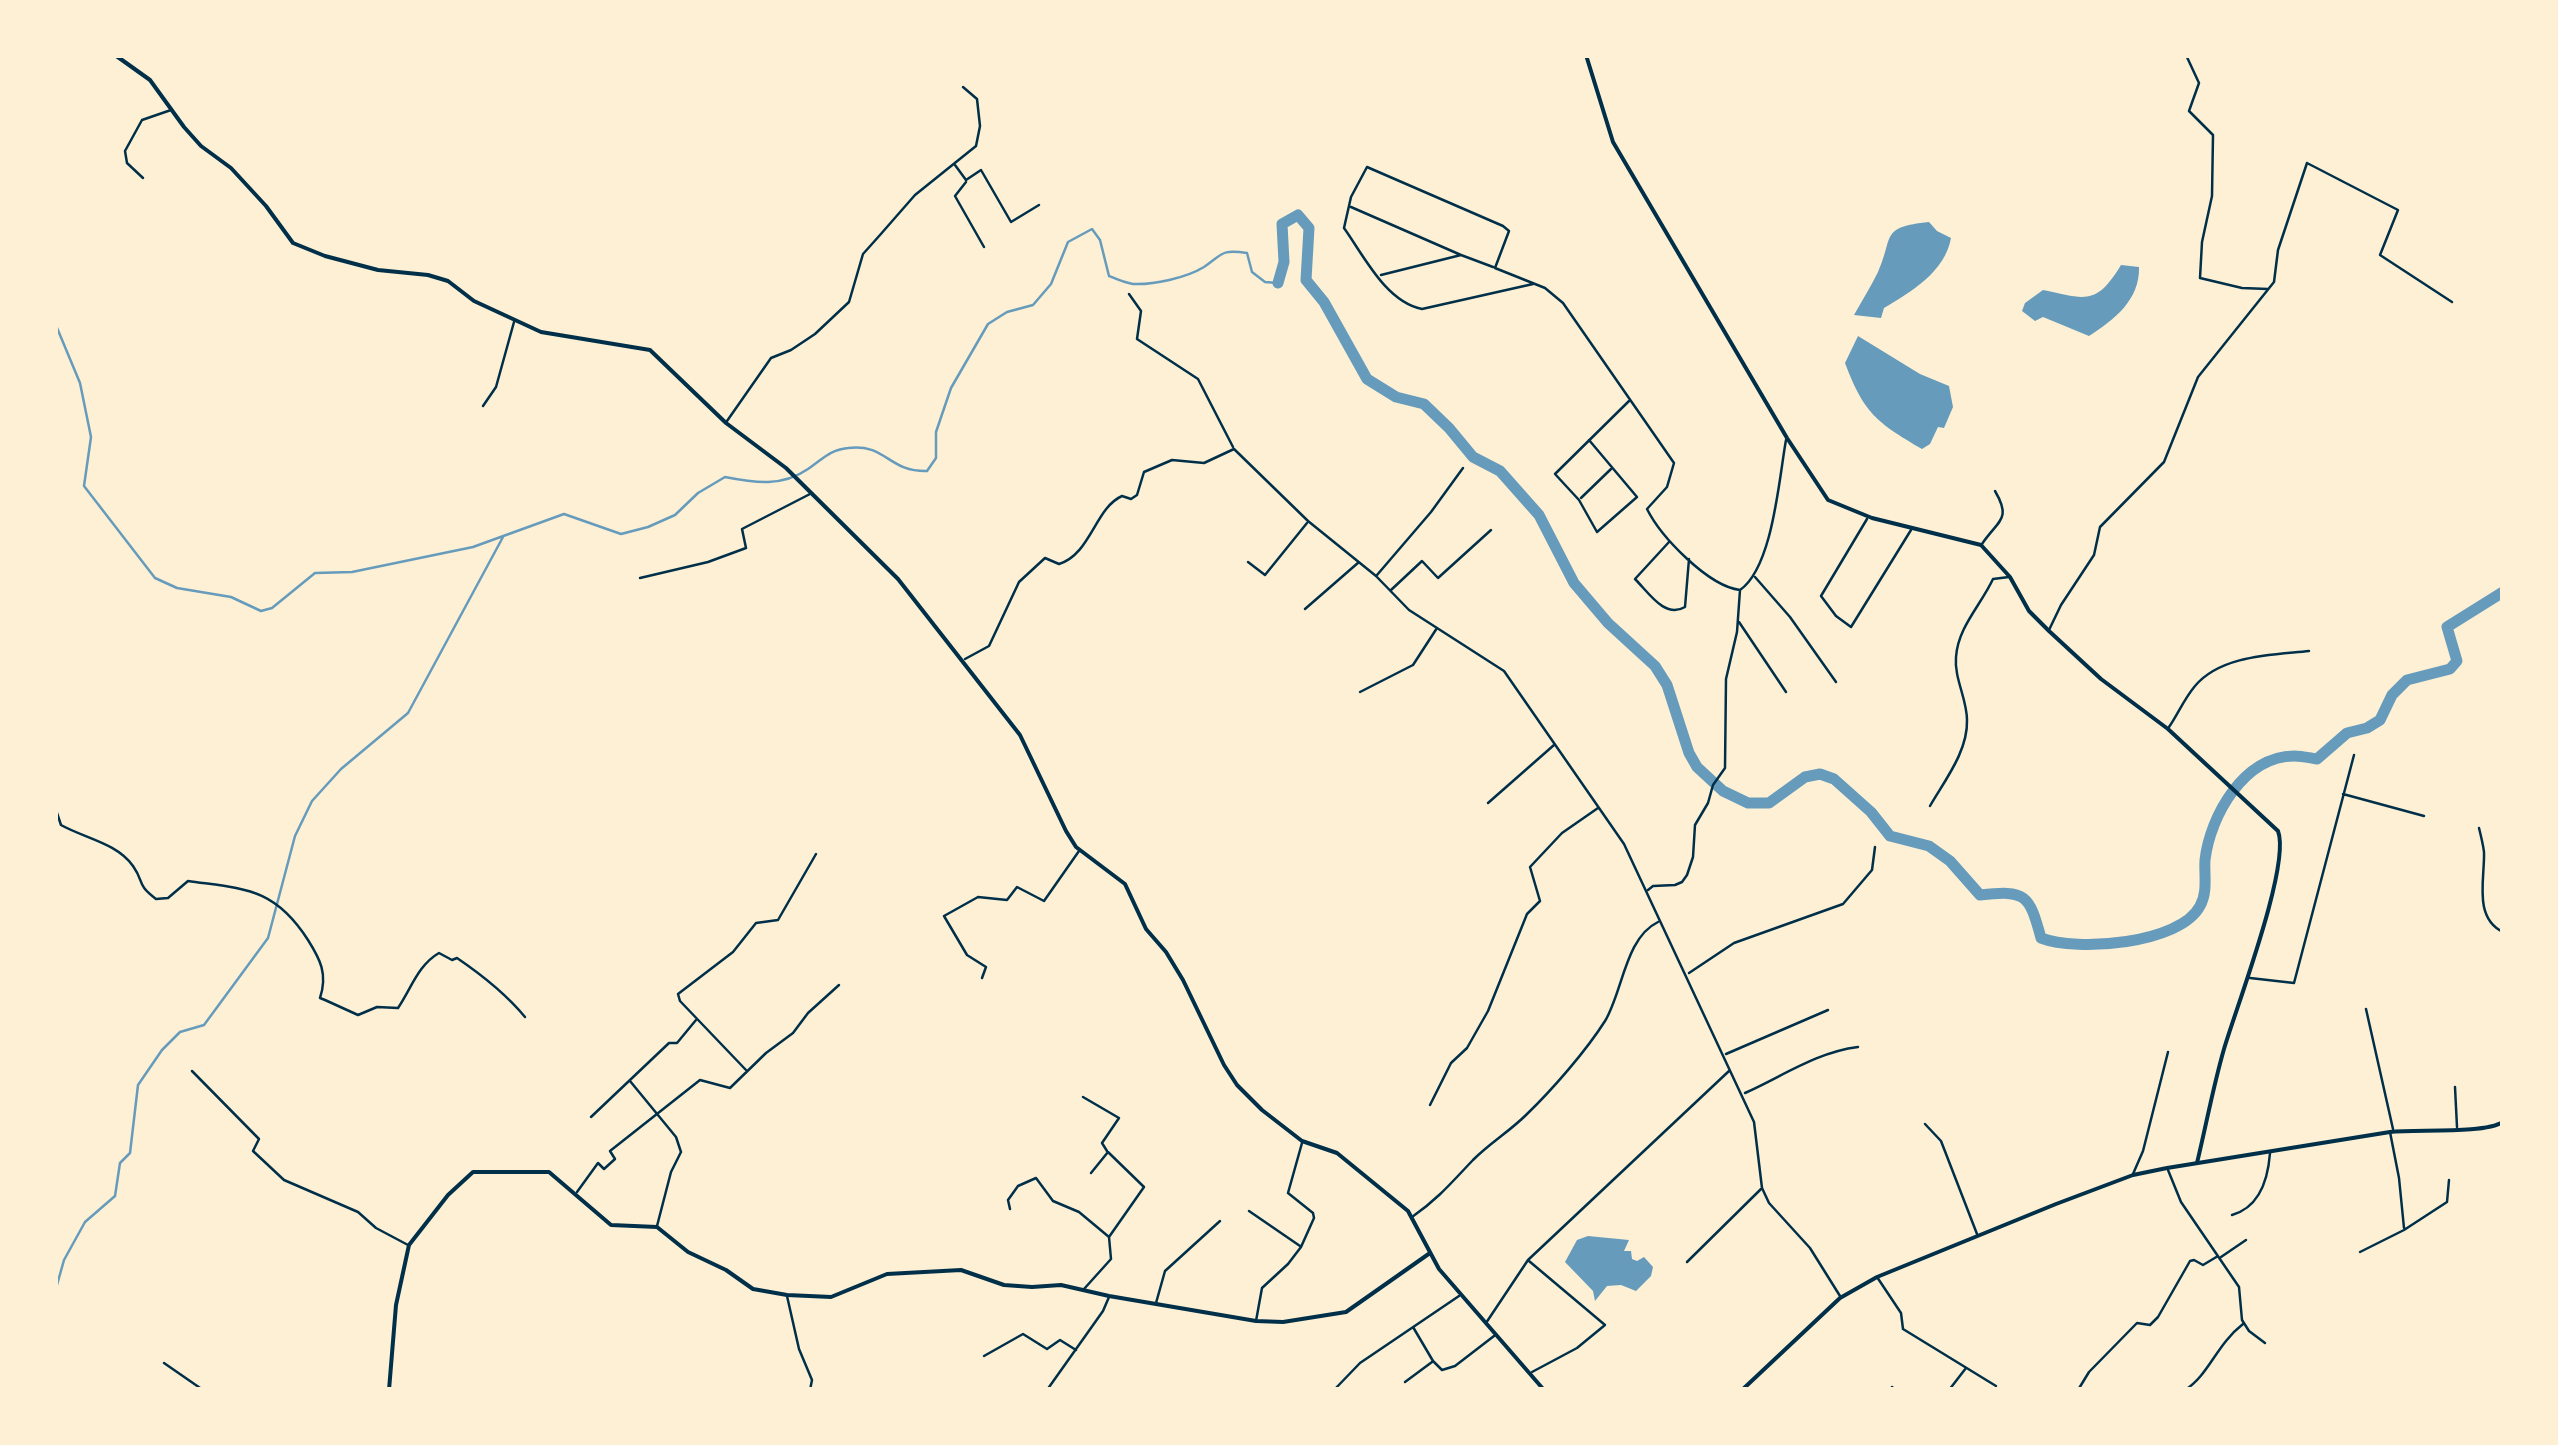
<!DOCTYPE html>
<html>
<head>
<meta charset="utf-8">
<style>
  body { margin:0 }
  #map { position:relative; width:2558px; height:1445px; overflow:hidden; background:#fdf0d5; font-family:Quicksand,sans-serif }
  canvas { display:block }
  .frame { position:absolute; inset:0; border:58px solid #fdf0d5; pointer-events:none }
</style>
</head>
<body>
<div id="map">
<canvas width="2558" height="1445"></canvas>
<div class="frame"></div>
</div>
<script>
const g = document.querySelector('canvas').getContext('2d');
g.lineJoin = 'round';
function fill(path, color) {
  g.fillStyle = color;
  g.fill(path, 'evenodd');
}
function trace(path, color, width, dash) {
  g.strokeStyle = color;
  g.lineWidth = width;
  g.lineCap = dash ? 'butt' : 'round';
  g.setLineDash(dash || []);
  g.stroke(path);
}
fill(new Path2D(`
  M 1929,222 L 1937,231 L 1951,238 C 1945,272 1911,292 1884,308 L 1881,318 L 1854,315 C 1862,301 1871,286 1878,272 C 1894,237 1879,227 1929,222 Z
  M 2121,265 L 2139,267 C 2140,300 2114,320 2089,336 L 2043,317 L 2035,321 L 2022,311 L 2025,303 L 2043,290 C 2086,299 2096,306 2121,265 Z
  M 1858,336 L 1920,374 L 1949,386 L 1953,407 L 1944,428 L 1938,427 L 1930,444 L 1922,449 C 1876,422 1864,413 1845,363 Z
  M 1588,1236 L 1629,1240 L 1624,1251 L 1631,1251 L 1632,1259 L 1637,1261 L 1644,1257 L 1653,1267 L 1651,1276 L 1636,1291 L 1621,1285 L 1607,1286 L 1595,1301 L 1593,1291 L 1565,1262 L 1577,1240 Z`), '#669bbc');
trace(new Path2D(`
  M 55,323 L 80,383 L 91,437 L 84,486 L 155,578 L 177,588 L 231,597 L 261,611 L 272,608 L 315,573 L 352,572 L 473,547 L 564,514 L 621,534 L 648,527 L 675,515 L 698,493 L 725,477 C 755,483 782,487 808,469 C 823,459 829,450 848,448 C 886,443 888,472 927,471 L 936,458 L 936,432 L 951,388 L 988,324 L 1007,312 L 1033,305 L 1051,284 L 1068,242 L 1092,229 L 1100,240 L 1109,276 C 1116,279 1125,283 1133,284 C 1153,285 1186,278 1204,267 C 1223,254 1221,249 1247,253 L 1252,272 L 1265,282 L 1278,283
  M 55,1292 L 64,1260 L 85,1222 L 115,1196 L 120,1163 L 130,1153 L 138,1085 L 162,1050 L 180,1032 L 204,1025 L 268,938 L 295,836 L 312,801 L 341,769 L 408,713 L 503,537`), '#669bbc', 2.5);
trace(new Path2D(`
  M 1278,283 L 1284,262 L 1282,224 L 1298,215 L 1309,228 L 1306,280 L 1324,302 L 1367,379 L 1396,397 L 1424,404 L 1449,428 L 1473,457 L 1500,471 L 1539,515 L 1574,583 L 1608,623 L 1655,666 L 1667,685 L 1689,753 L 1697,767 L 1723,791 L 1748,803 L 1769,803 L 1805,777 L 1820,774 L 1834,779 L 1871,812 L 1890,836 L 1929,846 L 1950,861 L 1980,895 C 2026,890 2029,894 2041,938 C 2077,952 2180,944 2200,906 C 2208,892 2204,875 2205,860 C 2210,816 2244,756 2294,756 C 2302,756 2310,758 2317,759 L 2347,733 L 2367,728 L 2380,720 L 2392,695 L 2407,680 L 2450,669 L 2457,661 L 2447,627 L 2503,592`), '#669bbc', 11);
trace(new Path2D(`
  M 2186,55 L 2199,83 L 2189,111 L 2213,135 L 2212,196 L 2202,242 L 2200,278 L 2242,288 L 2268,289
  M 955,165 L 966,180 L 981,170 L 1011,222 L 1039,205
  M 143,178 L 127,163 L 125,151 L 142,120 L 171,110
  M 966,182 L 955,196 L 984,247
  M 1351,207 L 1461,255
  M 1381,275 L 1461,255 L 1493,267
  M 1533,284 L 1422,309 C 1386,302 1364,256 1344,228 L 1351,197 L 1367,167 L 1503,226 L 1509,231 L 1495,268 L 1545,288 L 1563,303 L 1674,463 L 1667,487 L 1647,509 C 1661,537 1708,586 1740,590
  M 1129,294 L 1141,311 L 1137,339 L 1198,379 L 1233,447
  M 483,406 L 496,387 L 514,322
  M 727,421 L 771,358 L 791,350 L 815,334 L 849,302 L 863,254 L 880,235 L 915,195 L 976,146 L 980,126 L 977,99 L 963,87
  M 1589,440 L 1637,497 L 1597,532 L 1579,500 L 1555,474 L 1629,401
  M 1581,498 L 1611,469
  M 1867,519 L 1821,596 L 1836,616 L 1851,627 L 1911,530
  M 1669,542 L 1635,579 C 1649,593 1665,619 1685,607 L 1689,559
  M 1982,544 C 1998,520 2012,520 1995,491
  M 1248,562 L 1265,575 L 1307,523
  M 1377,575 L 1431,512 L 1463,468
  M 1755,577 L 1790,617 L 1836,682
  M 640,578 L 708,562 L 746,548 L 742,529 L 810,494
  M 1391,590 L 1422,561 L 1438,578 L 1491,530
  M 1305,609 L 1359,562
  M 1739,622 L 1786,692
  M 2049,630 L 2061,605 L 2094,555 L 2100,527 L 2164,462 L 2198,377 L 2274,282 L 2278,250 L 2307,163 L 2398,210 L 2380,255 L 2452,302
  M 965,659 L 989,646 L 1019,582 L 1045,558 L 1059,564 C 1091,554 1095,508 1122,496 L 1131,499 L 1137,495 L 1144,472 L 1172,460 L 1204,463 L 1234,449 L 1308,521 L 1376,576 L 1409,610 L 1504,671 L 1624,844 L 1754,1122 L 1762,1188 L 1769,1203 L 1810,1248 L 1840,1296
  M 1360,692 L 1413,665 L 1437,628
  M 2169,727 C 2178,714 2184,699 2195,686 C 2221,655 2272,655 2309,651
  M 2343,794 L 2424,816
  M 1488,803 L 1554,745
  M 1930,806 C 1945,780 1968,751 1967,720 C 1967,699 1954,678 1956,657 C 1958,627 1981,605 1993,579 L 2009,577
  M 55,807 L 61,825 C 84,838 117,843 133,866 C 145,883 136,884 156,899 L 168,898 L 188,881 C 244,889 274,887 308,940 C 320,959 328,974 320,998 L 325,1000 L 358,1015 L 377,1007 L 398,1008 C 411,989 418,965 439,953 L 452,960 L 457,958 C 482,975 506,994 525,1017
  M 2479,828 C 2481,836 2483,844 2484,852 C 2485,878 2473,918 2503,932
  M 1648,890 L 1653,886 L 1675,885 L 1682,882 L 1687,875 L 1693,857 L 1695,825 L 1708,803 L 1713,785 L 1725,768 L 1726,679 L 1737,632 L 1740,590 C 1773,567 1779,478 1786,440
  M 1689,973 L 1734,943 L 1843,904 L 1872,870 L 1875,847
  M 982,978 L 986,967 L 967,955 L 944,916 L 978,897 L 1007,900 L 1017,887 L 1044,901 L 1079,851
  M 2250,978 L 2294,983 L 2354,755
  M 2366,1009 L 2393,1129
  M 1726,1054 L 1828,1010
  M 746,1070 L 680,1001 L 678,994 L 733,952 L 756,923 L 778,920 L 816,854
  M 192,1071 L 259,1139 L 253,1151 L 284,1180 L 358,1212 L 376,1228 L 408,1245
  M 630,1081 L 676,1137 L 681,1152 L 671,1172 L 657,1226
  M 2455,1087 L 2457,1127
  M 1745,1093 C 1783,1076 1817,1052 1858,1047
  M 1083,1097 L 1119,1118 L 1102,1143 L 1107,1151
  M 1430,1105 L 1451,1063 L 1467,1048 L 1488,1011 L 1527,914 L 1540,901 L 1530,867 L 1562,833 L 1598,808
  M 591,1117 L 669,1043 L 677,1043 L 696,1020
  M 1925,1124 L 1941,1141 L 1977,1234
  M 2390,1132 L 2399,1178 L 2404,1228
  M 2168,1170 L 2181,1202 L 2239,1287 L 2242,1320 L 2249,1331 L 2265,1343
  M 2133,1174 L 2143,1151 L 2168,1052
  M 577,1192 L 598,1163 L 604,1169 L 615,1159 L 610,1151 L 700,1080 L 730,1088 L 766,1053 L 793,1033 L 808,1013 L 839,985
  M 1010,1209 L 1008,1200 L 1018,1186 L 1036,1178 L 1053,1201 L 1079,1212 L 1109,1237
  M 1249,1211 L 1300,1246
  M 2232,1215 C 2260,1207 2268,1180 2270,1153
  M 1412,1217 C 1438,1199 1452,1182 1473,1160 C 1490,1143 1510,1131 1526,1115 C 1552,1090 1586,1051 1605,1021 C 1623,991 1625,938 1658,922
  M 2360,1252 L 2404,1230 L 2447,1202 L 2449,1180
  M 2221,1257 L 2246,1240
  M 1529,1261 L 1605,1325 L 1577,1348 L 1532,1372
  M 1687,1262 L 1761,1189
  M 1877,1277 L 1901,1313 L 1903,1329 L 1996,1386
  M 1084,1289 L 1111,1259 L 1109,1237 L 1144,1187 L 1108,1152 L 1091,1173
  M 787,1296 L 799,1349 L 812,1380 L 810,1390
  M 1156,1303 L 1165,1271 L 1220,1221
  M 1256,1321 L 1262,1288 L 1288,1264 L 1301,1247 L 1314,1218 L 1313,1213 L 1288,1193 L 1302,1143
  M 1486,1323 L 1528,1260 L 1729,1071
  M 1413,1327 L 1433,1361 L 1442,1370 L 1455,1366 L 1494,1336
  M 984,1356 L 1023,1334 L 1047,1349 L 1060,1340 L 1076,1350
  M 164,1363 L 203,1390
  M 1405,1382 L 1432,1362
  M 1892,1387 L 1895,1390
  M 1047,1390 L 1103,1311 L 1109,1297
  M 1334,1390 L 1360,1363 L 1459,1296
  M 1949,1390 L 1966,1368
  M 2078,1390 L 2089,1372 L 2137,1323 L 2150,1325 L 2158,1317 L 2190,1261 L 2194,1260 L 2203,1265 L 2218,1256
  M 2185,1390 C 2209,1375 2216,1345 2243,1324`), '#003049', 2.5);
trace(new Path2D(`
  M 115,55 L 150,80 L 184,127 L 201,146 L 231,168 L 266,206 L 293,243 L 325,256 L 378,270 L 428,275 L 448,281 L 474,301 L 541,332 L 650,350 L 726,423 L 786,468 L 898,579 L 1020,735 L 1066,831 L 1076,847 L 1125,884 L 1146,929 L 1166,952 L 1183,980 L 1224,1065 L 1237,1085 L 1262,1110 L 1302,1141 L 1337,1153 L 1408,1211 L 1439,1269 L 1544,1390
  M 1586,55 L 1613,142 L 1787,438 L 1828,500 L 1872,518 L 1981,545 L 2010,577 L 2029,611 L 2049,631 L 2101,679 L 2168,729 L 2278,831 C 2291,865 2236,1008 2224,1049 C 2213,1087 2206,1126 2197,1163
  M 389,1390 L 396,1305 L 409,1245 L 448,1195 L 473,1172 L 549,1172 L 611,1225 L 657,1227 L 688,1252 L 726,1270 L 753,1289 L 787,1295 L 831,1297 L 887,1274 L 961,1270 L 1004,1285 L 1032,1287 L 1061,1285 L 1109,1296 L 1256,1321 L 1283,1322 L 1346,1312 L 1430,1253`), '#003049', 4);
trace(new Path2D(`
  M 1742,1390 L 1840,1298 L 1877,1277 L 2056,1204 L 2133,1175 L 2167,1168 L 2390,1132 C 2417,1129 2484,1134 2503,1122`), '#003049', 4);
</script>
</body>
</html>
